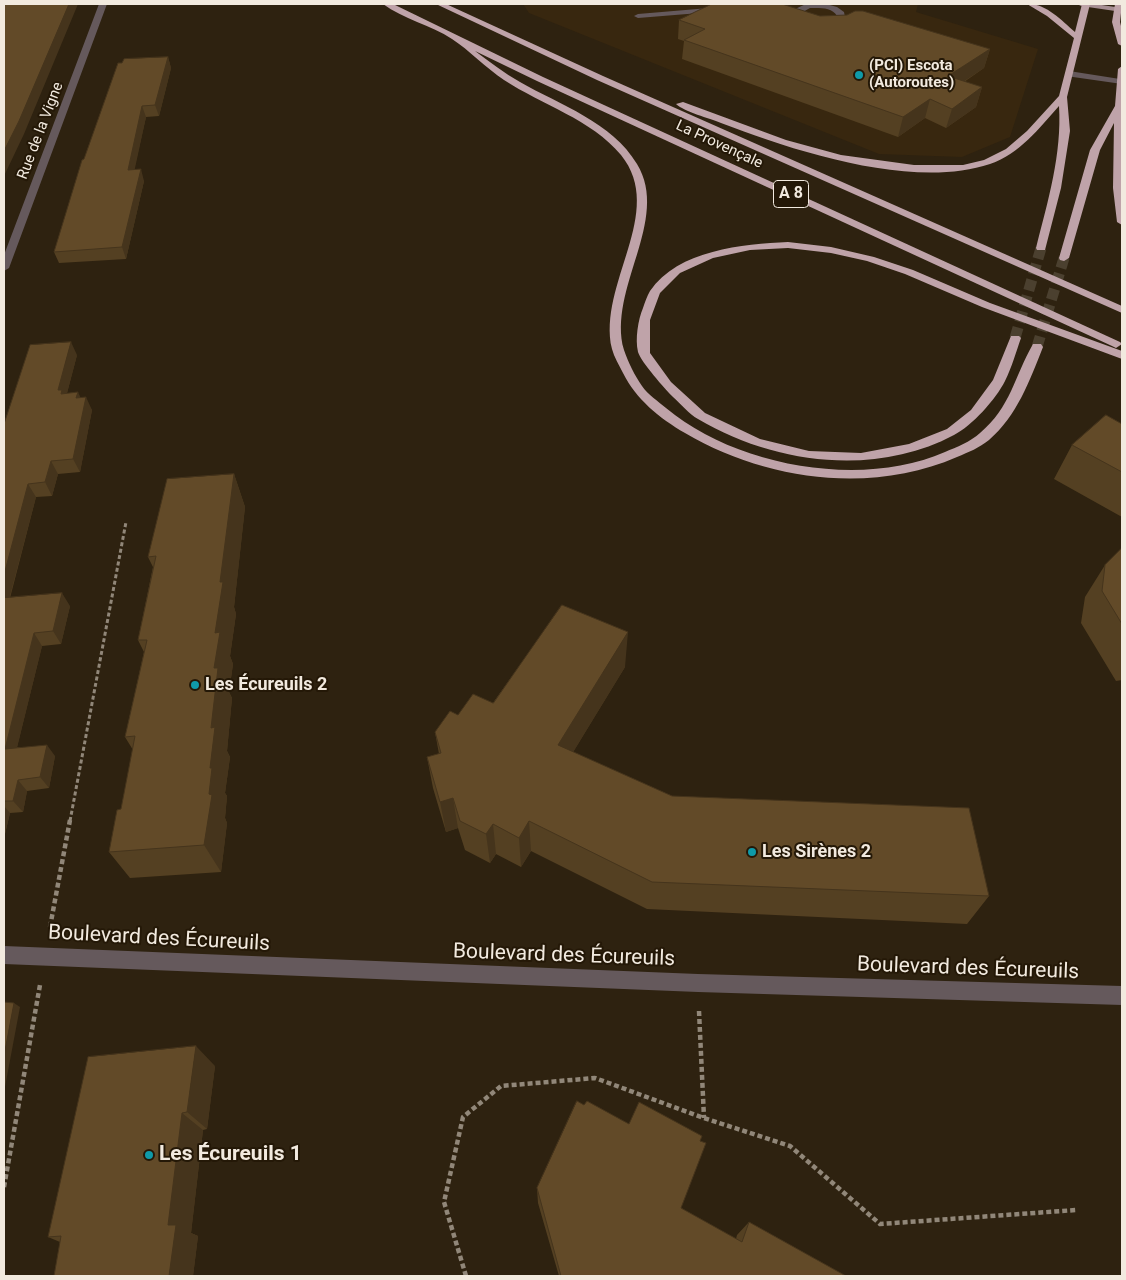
<!DOCTYPE html>
<html>
<head>
<meta charset="utf-8">
<style>
  body { margin:0 }
  #map { position:relative; width:1126px; height:1280px; overflow:hidden; background:#2e2210; font-family:Roboto,sans-serif }
  canvas { display:block }
  .frame { position:absolute; inset:0; border:5px solid #f2eadf; pointer-events:none }
</style>
</head>
<body>
<div id="map">
<canvas width="1126" height="1280"></canvas>
<div class="frame"></div>
</div>
<script>
const g = document.querySelector('canvas').getContext('2d');
g.lineJoin = 'round';
function fill(path, color) {
  g.fillStyle = color;
  g.fill(path, 'evenodd');
}
function trace(path, color, width, dash) {
  g.strokeStyle = color;
  g.lineWidth = width;
  g.lineCap = dash ? 'butt' : 'round';
  g.setLineDash(dash || []);
  g.stroke(path);
}
function drawText(font, color, halo, rows, align = 'center') {
  g.font = font + ' Roboto,sans-serif';
  g.lineWidth = 4;
  g.setLineDash([]);
  g.textBaseline = 'middle';
  g.strokeStyle = halo;
  g.fillStyle = color;
  for (const [text, x, y, turn = 0] of rows) {
    g.save();
    g.translate(x, y);
    g.rotate((+turn || 0) * Math.PI / 180);
    g.textAlign = isNaN(turn) ? turn : align;
    if (halo) g.strokeText(text, 0, 0);
    g.fillText(text, 0, 0);
    g.restore();
  }
}
fill(new Path2D(`
  M 523,4 L 918,4 L 916,12 L 1038,49 L 1010,137 L 962,157 L 879,154 L 529,13 Z`), '#38270f');
trace(new Path2D(`
  M 1015,338 L 1041,248
  M 1037,347 L 1064,258`), '#4b402f', 11, [11, 5.5]);
trace(new Path2D(`
  M 70,821 L 126,522`), '#918779', 3, [4, 2.5]);
trace(new Path2D(`
  M 50,927 L 70,820
  M 699,1011 L 704,1118
  M 4,1187 L 40,985
  M 466,1276 L 444,1202 L 463,1117 L 501,1086 L 595,1078 L 704,1118 L 790,1146 L 880,1224 L 1076,1210`), '#918779', 4.5, [5, 3]);
fill(new Path2D(`
  M 99,4 L 107,4 L 9,268 L 4,271 L 4,255 Z
  M 806,4 L 826,4 L 837,7 L 844,12 L 845,17 C 831,31 806,28 793,14 L 795,9 ZM 810,8 C 820,8 832,7 837,16 C 826,24 811,22 801,13 Z
  M 721,7 L 724,7 L 724,11 L 638,18 L 634,16 L 638,14 Z
  M 1069,71 L 1120,79 L 1122,80 L 1122,84 L 1066,76 L 1065,74 Z
  M 4,946 L 698,974 L 1122,986 L 1122,1005 L 698,992 L 4,964 Z`), '#65595c');
fill(new Path2D(`
  M 1077,4 L 1095,4 L 1122,8 L 1122,12 L 1081,6 Z`), '#a68e93');
fill(new Path2D(`
  M 383,4 L 393,4 L 543,77 L 1120,342 L 1122,344 L 1116,348 L 1112,346 L 537,81 L 475,51 C 490,62 504,73 520,82 C 560,105 612,122 637,164 C 671,220 607,289 624,350 C 628,362 635,376 642,386 C 648,395 658,401 666,408 C 735,466 861,489 945,452 C 957,447 970,442 980,433 C 1011,407 1014,377 1033,344 L 1041,344 L 1043,347 C 1030,380 1017,416 989,440 C 979,448 969,452 957,457 C 870,495 765,480 685,433 C 659,418 636,399 623,373 C 619,365 614,357 612,349 C 597,284 667,212 621,155 C 591,119 542,105 504,80 C 486,68 469,50 452,39 C 431,25 403,19 383,4 Z
  M 436,4 L 446,4 L 603,76 L 1122,306 L 1122,313 L 597,80 Z
  M 1027,4 C 1046,3 1061,20 1075,32 L 1082,4 L 1090,4 L 1067,97 L 1070,131 L 1061,188 L 1045,250 L 1037,250 L 1036,248 C 1048,201 1062,154 1059,106 C 1039,128 1020,154 990,164 C 913,190 794,151 721,123 C 709,118 685,112 676,104 L 683,102 L 786,140 L 841,155 L 914,165 L 963,165 L 984,160 L 1006,149 L 1027,131 L 1059,96 L 1074,38 L 1047,16 Z
  M 1115,4 L 1122,4 L 1120,22 L 1122,30 L 1122,46 L 1118,44 L 1112,22 Z
  M 1122,66 L 1122,225 L 1117,222 L 1113,188 L 1114,123 L 1100,150 L 1069,258 L 1064,261 L 1060,260 L 1059,258 L 1090,150 L 1115,106 L 1118,69 Z
  M 788,242 L 831,247 L 874,257 L 913,270 L 990,303 L 1122,351 L 1122,359 L 982,307 L 905,274 L 867,261 L 831,253 L 788,248 L 750,250 L 713,258 L 680,273 L 660,293 L 650,320 L 650,353 L 671,382 L 705,413 L 760,439 L 809,451 L 861,453 L 909,444 L 947,429 L 971,410 L 993,380 L 1011,336 L 1019,336 L 1021,338 C 1016,352 1012,367 1005,381 C 996,399 972,426 954,435 C 875,477 774,464 698,419 C 689,414 681,404 673,397 C 665,389 641,362 638,352 C 635,339 638,320 643,308 C 645,302 647,296 650,291 C 678,250 743,244 788,242 Z`), '#bfa3a9');
fill(new Path2D(`
  M 820,16 L 990,49 L 984,68 L 964,82 L 982,87 L 976,107 L 946,128 L 925,118 L 898,137 L 682,59 L 684,41 L 678,39 L 679,20 Z
  M 168,57 L 171,68 L 159,116 L 146,117 L 134,170 L 144,181 L 126,259 L 59,263 L 54,252 L 84,159 Z
  M 77,355 L 67,393 L 80,398 L 92,410 L 80,472 L 58,474 L 52,496 L 36,497 L 10,598 L 70,606 L 61,644 L 42,646 L 17,747 L 55,756 L 49,788 L 27,791 L 23,812 L 10,813 L 4,838 L 4,424 Z
  M 1122,424 L 1122,517 L 1054,479 L 1072,445 Z
  M 234,474 L 245,507 L 234,607 L 236,614 L 230,656 L 233,664 L 229,692 L 232,698 L 227,751 L 230,757 L 225,793 L 227,796 L 225,818 L 227,823 L 221,872 L 130,878 L 109,852 L 121,809 L 133,750 L 125,737 L 144,652 L 138,640 L 153,567 L 148,557 Z
  M 1122,548 L 1122,680 L 1116,681 L 1081,623 L 1085,597 L 1105,565 Z
  M 625,667 L 573,752 L 672,796 L 989,896 L 967,924 L 647,909 L 531,851 L 521,867 L 496,854 L 490,863 L 465,850 L 458,828 L 446,832 L 433,788 L 427,757 L 439,754 L 435,732 L 493,703 Z
  M 215,1066 L 207,1129 L 203,1130 L 191,1233 L 198,1236 L 193,1276 L 54,1276 L 60,1242 L 48,1237 Z
  M 584,1105 L 629,1124 L 681,1208 L 736,1239 L 737,1235 L 749,1222 L 846,1276 L 559,1276 L 538,1203 L 537,1188 Z`), '#544022');
fill(new Path2D(`
  M 69,4 L 78,4 L 24,134 L 4,176 L 4,151 Z
  M 990,49 L 984,68 L 943,95 L 948,76 Z
  M 168,57 L 171,68 L 159,116 L 155,105 Z
  M 982,87 L 976,107 L 946,128 L 952,109 Z
  M 930,99 L 925,118 L 898,137 L 903,117 Z
  M 142,106 L 146,117 L 132,182 L 128,170 Z
  M 141,169 L 144,181 L 126,259 L 122,247 Z
  M 71,342 L 77,355 L 66,397 L 58,390 Z
  M 78,392 L 84,405 L 76,398 Z
  M 86,397 L 92,410 L 80,472 L 73,459 Z
  M 51,461 L 58,474 L 52,496 L 45,482 Z
  M 234,474 L 245,507 L 234,607 L 236,614 L 230,656 L 233,664 L 229,692 L 232,698 L 227,751 L 230,757 L 225,793 L 227,796 L 225,818 L 227,823 L 221,872 L 204,845 L 209,794 L 215,633 L 220,582 Z
  M 28,484 L 36,497 L 6,611 L 4,608 L 4,575 Z
  M 62,593 L 70,606 L 61,644 L 53,631 Z
  M 628,632 L 625,667 L 558,777 L 558,745 Z
  M 34,633 L 42,646 L 14,760 L 5,749 Z
  M 47,745 L 55,756 L 49,788 L 40,777 Z
  M 18,780 L 27,791 L 23,812 L 13,801 Z
  M 453,798 L 458,828 L 446,832 L 440,802 Z
  M 4,806 L 10,813 L 4,838 Z
  M 529,821 L 531,851 L 521,867 L 519,838 Z
  M 493,824 L 496,854 L 490,863 L 486,834 Z
  M 14,1003 L 20,1007 L 5,1087 L 4,1086 L 4,1056 Z
  M 196,1046 L 215,1066 L 207,1129 L 187,1112 Z
  M 182,1113 L 203,1130 L 191,1233 L 198,1236 L 193,1276 L 169,1276 L 168,1225 Z`), '#45341c');
const building = new Path2D(`
  M 4,4 L 69,4 L 19,121 L 4,151 Z
  M 712,4 L 782,4 L 820,16 L 847,15 L 855,11 L 863,11 L 990,49 L 948,76 L 982,87 L 952,109 L 930,99 L 903,117 L 684,40 L 705,29 L 679,20 Z
  M 168,57 L 155,105 L 142,106 L 128,170 L 141,169 L 122,247 L 54,252 L 82,160 L 84,159 L 118,63 L 122,63 L 124,59 Z
  M 71,342 L 58,390 L 62,390 L 61,394 L 78,392 L 76,398 L 86,397 L 73,459 L 51,461 L 45,482 L 28,484 L 4,575 L 4,424 L 30,345 Z
  M 1106,415 L 1122,424 L 1122,472 L 1072,445 Z
  M 234,474 L 220,582 L 223,582 L 215,633 L 220,632 L 214,668 L 218,668 L 211,728 L 215,727 L 210,768 L 212,768 L 209,794 L 212,795 L 204,845 L 109,852 L 117,810 L 121,809 L 135,736 L 125,737 L 147,640 L 138,640 L 156,556 L 148,557 L 167,479 Z
  M 1122,548 L 1122,624 L 1102,591 L 1105,565 Z
  M 62,593 L 53,631 L 34,633 L 5,749 L 47,745 L 40,777 L 18,780 L 13,801 L 4,801 L 4,598 Z
  M 562,605 L 628,632 L 558,745 L 672,796 L 969,808 L 989,896 L 652,882 L 529,821 L 519,838 L 493,824 L 486,834 L 460,821 L 453,798 L 440,802 L 427,757 L 441,753 L 435,732 L 450,711 L 458,715 L 473,694 L 493,703 Z
  M 4,1002 L 14,1003 L 4,1056 Z
  M 196,1046 L 187,1112 L 182,1113 L 168,1225 L 176,1225 L 169,1276 L 54,1276 L 61,1236 L 48,1237 L 88,1057 Z
  M 577,1101 L 584,1105 L 587,1101 L 629,1124 L 639,1102 L 702,1136 L 700,1141 L 706,1143 L 681,1208 L 742,1242 L 749,1222 L 846,1276 L 561,1276 L 537,1188 Z`);
fill(building, '#624a28');
trace(building, '#45341c', 1);
for (const [x, y, r, color] of [
  [859,75,5,"#0f9aa8"],
  [195,685,5,"#0f9aa8"],
  [752,852,5,"#0f9aa8"],
  [149,1155,5,"#0f9aa8"]
]) {
  const dot = new Path2D();
  dot.arc(x, y, r, 0, 2 * Math.PI);
  g.fillStyle = color;
  g.fill(dot);
  trace(dot, '#241807', 2);
}
drawText('bold 15px', '#f2eadf', '#241807', [
  ["(PCI) Escota",869,66],
  ["(Autoroutes)",869,83]
], 'left');
drawText('15px', '#f2eadf', '#241807', [
  ["Rue de la Vigne",41,131,-69],
  ["La Provençale",719,145,25]
]);
for (const [x, y, w] of [
  [791,194,35]
]) {
  const box = new Path2D();
  box.roundRect(x - w / 2, y - 13.5, w, 27, 4);
  g.fillStyle = '#241807';
  g.fill(box);
  trace(box, '#f2eadf', 1);
}
drawText('bold 16px', '#f2eadf', null, [
  ["A 8",791,194]
]);
drawText('bold 18px', '#f2eadf', '#241807', [
  ["Les Écureuils 2",205,685],
  ["Les Sirènes 2",762,852]
], 'left');
drawText('21px', '#f2eadf', '#241807', [
  ["Boulevard des Écureuils",159,939,3],
  ["Boulevard des Écureuils",564,956,2],
  ["Boulevard des Écureuils",968,969,2]
]);
drawText('bold 21px', '#f2eadf', '#241807', [
  ["Les Écureuils 1",159,1155]
], 'left');
</script>
</body>
</html>
